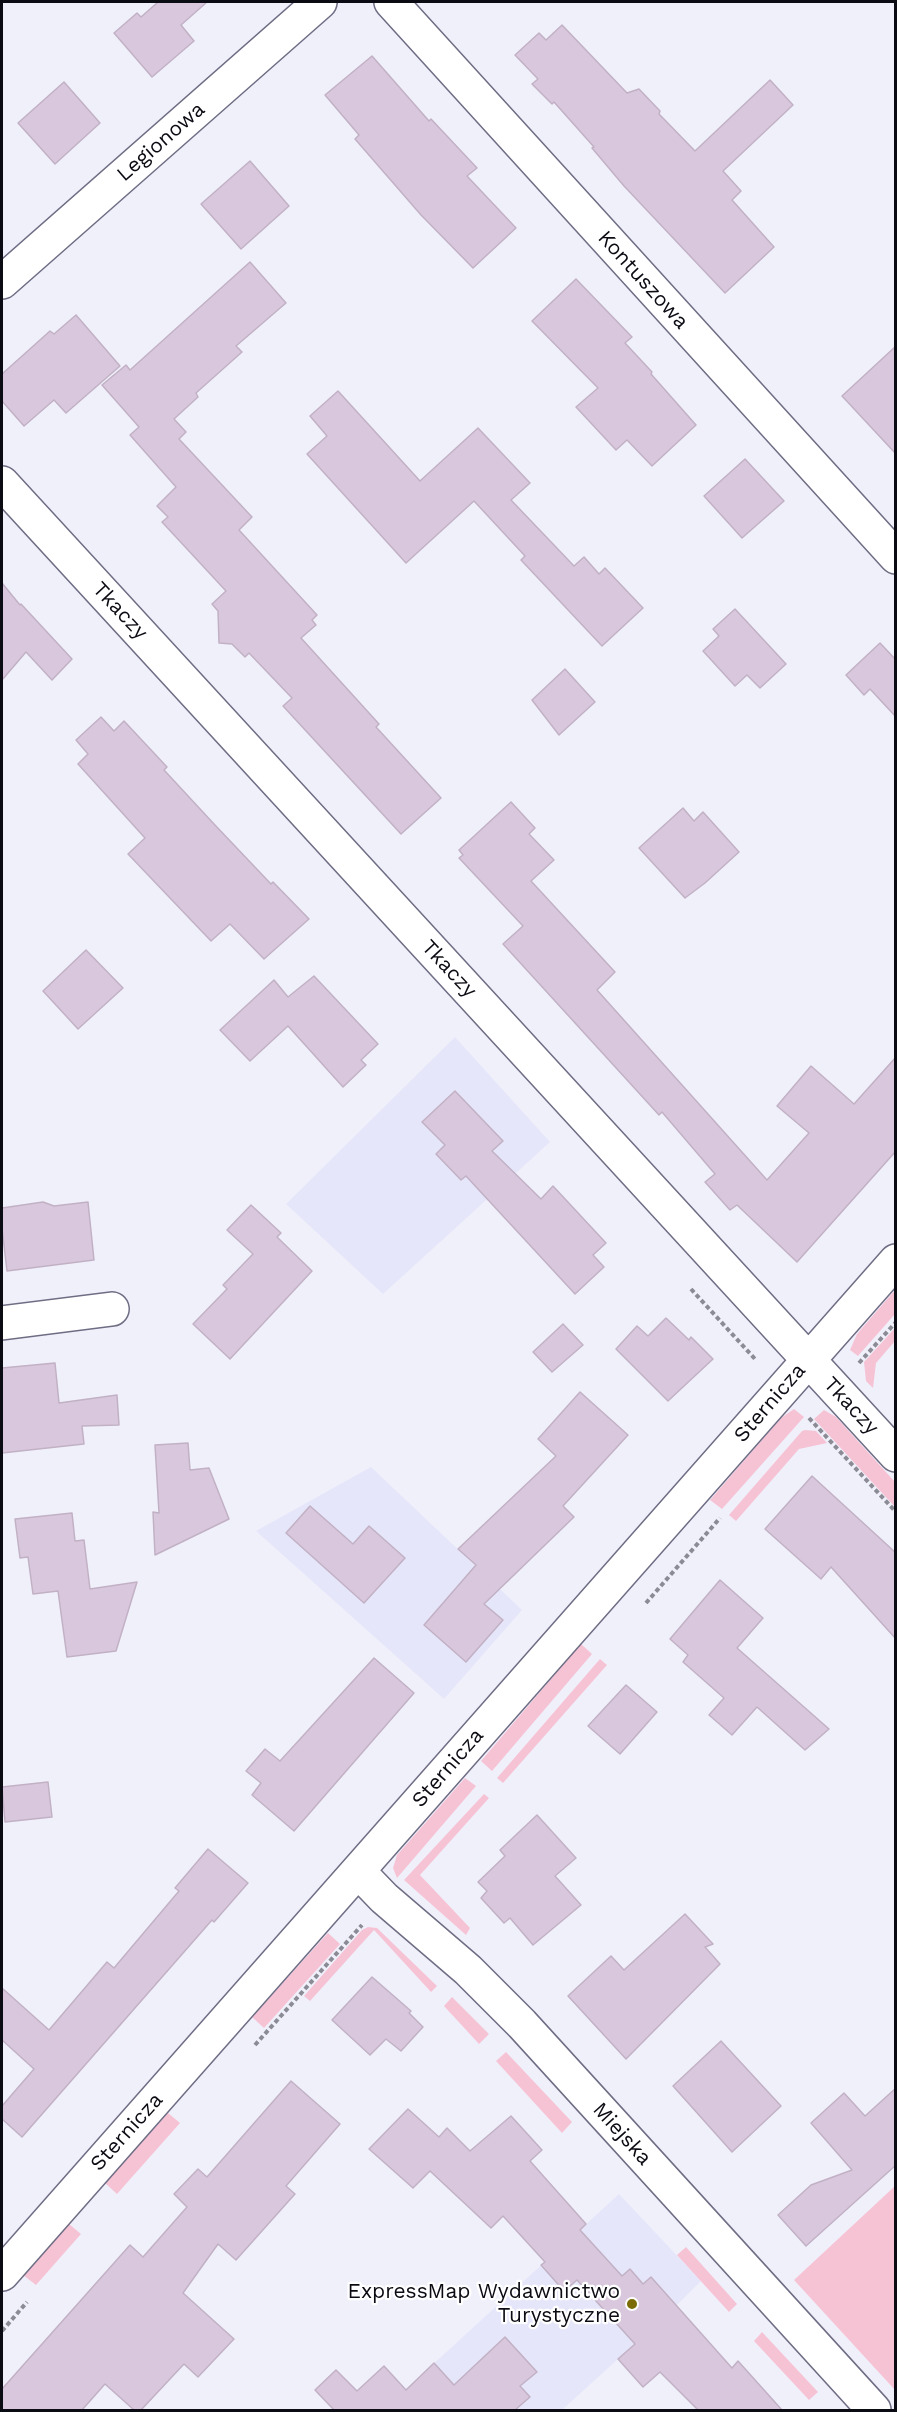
<!DOCTYPE html>
<html>
<head>
<meta charset="utf-8">
<style>
  body { margin:0 }
  #map { position:relative; width:897px; height:2412px; overflow:hidden; background:#f0f0fb; font-family:"Work Sans",sans-serif }
  canvas { display:block }
  .frame { position:absolute; inset:0; border:3px solid #0b0b13; pointer-events:none }
</style>
</head>
<body>
<div id="map">
<canvas width="897" height="2412"></canvas>
<div class="frame"></div>
</div>
<script>
const g = document.querySelector('canvas').getContext('2d');
g.lineJoin = 'round';
function fill(path, color) {
  g.fillStyle = color;
  g.fill(path, 'evenodd');
}
function trace(path, color, width, dash) {
  g.strokeStyle = color;
  g.lineWidth = width;
  g.lineCap = dash ? 'butt' : 'round';
  g.setLineDash(dash || []);
  g.stroke(path);
}
function drawText(font, color, halo, rows, align = 'center') {
  g.font = font + ' "Work Sans",sans-serif';
  g.lineWidth = 4.5;
  g.setLineDash([]);
  g.textBaseline = 'middle';
  g.strokeStyle = halo;
  g.fillStyle = color;
  for (const [text, x, y, turn = 0] of rows) {
    g.save();
    g.translate(x, y);
    g.rotate((+turn || 0) * Math.PI / 180);
    g.textAlign = isNaN(turn) ? turn : align;
    if (halo) g.strokeText(text, 0, 0);
    g.fillText(text, 0, 0);
    g.restore();
  }
}
fill(new Path2D(`
  M 455,1037 L 550,1142 L 383,1294 L 286,1204 Z
  M 371,1467 L 522,1610 L 444,1699 L 256,1531 Z
  M 619,2194 L 701,2281 L 676,2306 L 562,2410 L 383,2410 Z`), '#e6e6fa');
fill(new Path2D(`
  M 895,1290 L 895,1314 L 858,1356 L 850,1350 L 857,1334 Z
  M 895,1328 L 895,1341 L 876,1363 L 873,1388 L 866,1381 L 864,1362 Z
  M 794,1409 L 804,1417 L 722,1509 L 710,1500 L 781,1418 Z
  M 824,1410 L 836,1417 L 895,1482 L 895,1507 L 814,1419 Z
  M 805,1430 L 816,1431 L 827,1443 L 799,1449 L 736,1521 L 729,1515 L 802,1431 Z
  M 581,1644 L 592,1654 L 492,1771 L 481,1761 Z
  M 600,1659 L 607,1665 L 503,1783 L 497,1778 Z
  M 465,1778 L 476,1786 L 397,1878 L 393,1868 L 397,1855 Z
  M 484,1794 L 489,1798 L 420,1875 L 470,1928 L 466,1935 L 404,1880 Z
  M 368,1927 L 377,1928 L 437,1986 L 431,1992 L 374,1930 L 310,2001 L 304,1996 L 362,1930 Z
  M 328,1933 L 340,1944 L 264,2028 L 252,2017 Z
  M 452,1997 L 489,2034 L 479,2044 L 444,2006 Z
  M 506,2052 L 572,2122 L 562,2133 L 496,2061 Z
  M 168,2113 L 180,2123 L 117,2194 L 105,2183 Z
  M 895,2186 L 895,2390 L 794,2280 Z
  M 69,2224 L 81,2234 L 36,2285 L 23,2275 Z
  M 686,2247 L 737,2304 L 729,2312 L 677,2255 Z
  M 762,2332 L 818,2392 L 809,2400 L 754,2341 Z`), '#f6c3d5');
const building = new Path2D(`
  M 158,2 L 207,2 L 181,25 L 194,41 L 152,77 L 114,33 L 137,13 L 141,17 Z
  M 562,25 L 627,93 L 639,89 L 660,111 L 659,114 L 695,151 L 770,80 L 793,105 L 723,171 L 741,191 L 732,200 L 774,247 L 725,293 L 624,186 L 592,148 L 594,147 L 554,102 L 552,104 L 532,84 L 538,79 L 515,55 L 539,33 L 546,40 Z
  M 372,56 L 429,121 L 431,119 L 477,168 L 467,176 L 516,228 L 473,268 L 421,215 L 355,139 L 359,135 L 325,95 Z
  M 64,82 L 100,123 L 55,164 L 18,123 Z
  M 250,161 L 289,206 L 241,249 L 201,204 Z
  M 250,262 L 286,303 L 236,346 L 242,352 L 196,393 L 198,397 L 174,419 L 186,432 L 179,439 L 252,517 L 239,530 L 317,615 L 312,620 L 316,625 L 301,638 L 379,724 L 376,727 L 441,798 L 401,834 L 283,706 L 292,698 L 249,653 L 245,657 L 232,644 L 219,643 L 218,611 L 212,604 L 226,591 L 162,522 L 168,517 L 157,506 L 176,487 L 130,435 L 139,427 L 102,385 L 126,365 L 130,370 Z
  M 576,279 L 632,337 L 625,343 L 652,372 L 651,374 L 696,425 L 652,466 L 627,440 L 616,450 L 576,407 L 598,388 L 532,321 Z
  M 76,315 L 120,366 L 66,413 L 54,400 L 24,426 L 2,401 L 2,374 L 50,331 L 54,334 Z
  M 896,346 L 896,454 L 842,396 Z
  M 338,391 L 420,481 L 478,428 L 530,483 L 511,500 L 574,566 L 584,557 L 599,574 L 605,568 L 643,608 L 602,646 L 521,560 L 525,556 L 474,501 L 406,563 L 307,454 L 327,436 L 310,416 Z
  M 745,459 L 784,501 L 742,538 L 704,496 Z
  M 2,583 L 20,605 L 21,604 L 72,659 L 52,680 L 26,652 L 2,680 Z
  M 735,609 L 786,664 L 760,688 L 747,675 L 735,686 L 703,651 L 719,636 L 713,629 Z
  M 880,643 L 896,660 L 896,717 L 870,689 L 864,695 L 846,675 Z
  M 565,669 L 595,702 L 559,735 L 532,700 Z
  M 101,717 L 114,731 L 124,721 L 167,767 L 164,770 L 214,824 L 271,884 L 273,882 L 309,919 L 264,959 L 230,924 L 211,941 L 128,854 L 145,838 L 78,764 L 88,754 L 76,740 Z
  M 511,802 L 535,828 L 529,834 L 554,860 L 531,881 L 615,972 L 597,990 L 767,1180 L 809,1133 L 777,1106 L 811,1066 L 854,1104 L 896,1057 L 896,1151 L 797,1262 L 737,1205 L 730,1210 L 705,1182 L 715,1174 L 662,1112 L 659,1115 L 503,944 L 523,926 L 459,858 L 463,855 L 459,850 Z
  M 683,808 L 694,821 L 703,812 L 739,852 L 705,883 L 685,898 L 639,848 Z
  M 86,950 L 123,988 L 78,1029 L 43,991 Z
  M 314,976 L 378,1044 L 361,1060 L 366,1065 L 343,1087 L 288,1026 L 250,1061 L 220,1030 L 274,980 L 288,997 Z
  M 455,1091 L 503,1141 L 492,1151 L 541,1199 L 553,1186 L 606,1243 L 593,1255 L 604,1267 L 575,1294 L 466,1176 L 461,1180 L 436,1154 L 445,1145 L 422,1122 Z
  M 43,1202 L 54,1206 L 88,1202 L 94,1260 L 7,1271 L 2,1228 L 2,1208 Z
  M 251,1205 L 281,1233 L 277,1237 L 312,1271 L 230,1359 L 193,1324 L 227,1289 L 223,1285 L 253,1254 L 227,1230 Z
  M 666,1318 L 689,1340 L 691,1337 L 713,1359 L 668,1401 L 616,1349 L 637,1326 L 648,1336 Z
  M 563,1324 L 583,1345 L 552,1372 L 533,1352 Z
  M 55,1363 L 59,1403 L 117,1395 L 119,1425 L 82,1426 L 84,1444 L 2,1453 L 2,1368 Z
  M 580,1392 L 628,1435 L 563,1506 L 574,1517 L 484,1604 L 503,1620 L 466,1662 L 424,1625 L 476,1565 L 458,1549 L 556,1456 L 538,1439 Z
  M 188,1443 L 190,1470 L 209,1468 L 229,1519 L 155,1555 L 153,1512 L 159,1513 L 155,1445 Z
  M 812,1476 L 896,1553 L 896,1639 L 831,1567 L 821,1579 L 765,1529 Z
  M 310,1506 L 353,1544 L 369,1526 L 405,1558 L 364,1603 L 286,1533 Z
  M 72,1513 L 75,1541 L 84,1540 L 90,1589 L 137,1582 L 116,1651 L 67,1657 L 58,1591 L 33,1594 L 28,1557 L 20,1558 L 15,1519 Z
  M 720,1580 L 763,1618 L 737,1648 L 829,1729 L 805,1750 L 757,1707 L 732,1735 L 709,1715 L 724,1698 L 683,1662 L 688,1655 L 670,1639 Z
  M 374,1658 L 414,1693 L 294,1831 L 252,1795 L 261,1783 L 246,1771 L 265,1749 L 280,1761 Z
  M 626,1685 L 657,1712 L 620,1754 L 588,1726 Z
  M 48,1782 L 52,1817 L 5,1822 L 2,1787 Z
  M 537,1815 L 576,1858 L 555,1876 L 581,1905 L 533,1945 L 510,1918 L 504,1923 L 481,1898 L 487,1891 L 478,1882 L 505,1856 L 500,1850 Z
  M 208,1849 L 248,1883 L 214,1922 L 212,1920 L 22,2137 L 2,2119 L 2,2106 L 34,2069 L 2,2040 L 2,1988 L 49,2030 L 107,1962 L 114,1968 L 179,1891 L 175,1888 Z
  M 685,1914 L 713,1944 L 705,1947 L 720,1964 L 626,2059 L 568,1996 L 611,1956 L 624,1970 Z
  M 372,1977 L 411,2011 L 409,2013 L 423,2027 L 401,2051 L 386,2039 L 370,2055 L 332,2020 Z
  M 721,2041 L 781,2106 L 732,2152 L 673,2086 Z
  M 291,2081 L 340,2124 L 286,2186 L 295,2194 L 236,2260 L 218,2244 L 183,2293 L 234,2339 L 198,2377 L 184,2364 L 141,2410 L 134,2410 L 105,2384 L 82,2410 L 2,2410 L 2,2389 L 130,2245 L 143,2257 L 187,2207 L 174,2194 L 198,2169 L 207,2177 Z
  M 896,2088 L 896,2165 L 806,2246 L 778,2215 L 811,2185 L 852,2170 L 811,2123 L 844,2093 L 865,2116 Z
  M 408,2109 L 439,2137 L 447,2128 L 470,2151 L 511,2116 L 542,2150 L 530,2161 L 586,2224 L 580,2230 L 622,2276 L 630,2269 L 643,2284 L 651,2277 L 732,2368 L 738,2361 L 782,2410 L 698,2410 L 660,2372 L 643,2387 L 618,2359 L 635,2344 L 577,2280 L 564,2291 L 541,2265 L 545,2262 L 503,2216 L 491,2228 L 430,2171 L 413,2188 L 369,2149 Z
  M 505,2337 L 537,2372 L 520,2386 L 530,2397 L 515,2410 L 334,2410 L 315,2390 L 336,2370 L 357,2391 L 384,2366 L 406,2390 L 434,2363 L 454,2385 Z`);
fill(building, '#d9c8dd');
trace(building, '#c2b1c5', 1.5);
const minor = new Path2D(`
  M 391,2 L 896,557
  M 2,282 L 320,2
  M 2,483 L 896,1455
  M 2,1323 L 112,1309
  M 358,1871 L 384,1898 L 468,1970 L 522,2024 L 874,2410
  M 2,2274 L 896,1261`);
trace(minor, '#6e6d84', 36);
trace(new Path2D(`
  M 691,1289 L 755,1359
  M 859,1363 L 896,1322
  M 809,1418 L 896,1512
  M 646,1603 L 720,1518
  M 255,2045 L 362,1925
  M 2,2331 L 27,2302`), '#8b8b95', 4, [4.5, 3]);
trace(minor, '#fff', 33);
for (const [x, y, r, color] of [
  [632,2304,6,"#7b6c06"]
]) {
  const dot = new Path2D();
  dot.arc(x, y, r, 0, 2 * Math.PI);
  g.fillStyle = color;
  g.fill(dot);
  trace(dot, '#fff', 2);
}
drawText('21px', '#0b0b13', '#fff', [
  ["Legionowa",161,142,-41],
  ["Kontuszowa",643,280,48],
  ["Tkaczy",120,611,47],
  ["Tkaczy",449,969,47],
  ["Sternicza",770,1403,-49],
  ["Tkaczy",851,1406,47],
  ["Sternicza",448,1768,-49],
  ["Sternicza",127,2132,-48],
  ["Miejska",622,2134,48]
]);
drawText('21px', '#0b0b13', '#fff', [
  ["ExpressMap Wydawnictwo",620,2292],
  ["Turystyczne",620,2316]
], 'right');
</script>
</body>
</html>
